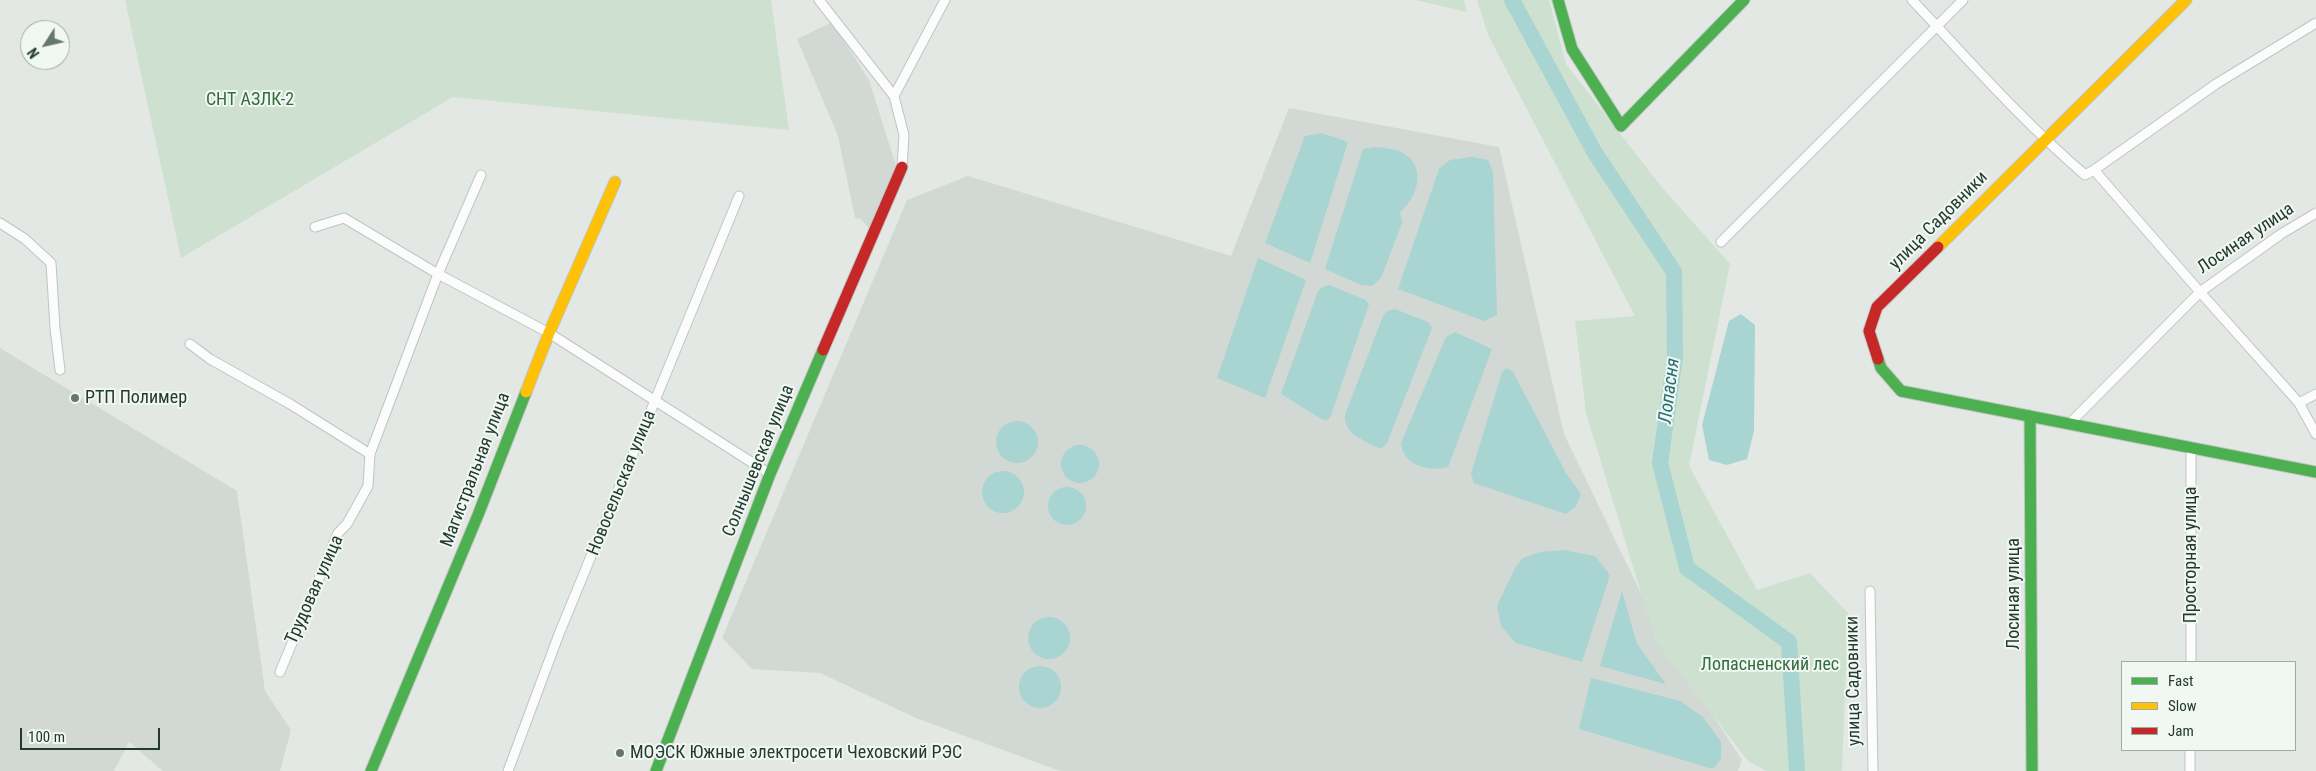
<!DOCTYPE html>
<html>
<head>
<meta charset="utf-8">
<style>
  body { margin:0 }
  #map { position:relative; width:2316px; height:771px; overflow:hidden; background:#e3e8e5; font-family:"Roboto Condensed",sans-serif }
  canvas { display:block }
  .legend { position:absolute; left:2121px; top:661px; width:175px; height:90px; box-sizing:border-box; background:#f1f7f3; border:1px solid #9faba5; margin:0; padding:6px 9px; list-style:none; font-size:15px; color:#233a2f }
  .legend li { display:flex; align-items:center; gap:10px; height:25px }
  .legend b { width:25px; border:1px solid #9faba5 }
  .north { position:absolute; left:20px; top:20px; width:50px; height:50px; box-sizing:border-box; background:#f1f7f3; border:1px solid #9faba5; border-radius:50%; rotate:235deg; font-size:14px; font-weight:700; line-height:20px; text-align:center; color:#233a2f }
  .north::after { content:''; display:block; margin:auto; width:18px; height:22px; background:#66776f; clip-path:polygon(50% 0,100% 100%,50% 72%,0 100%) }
  .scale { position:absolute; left:20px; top:728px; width:140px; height:22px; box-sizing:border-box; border:2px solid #233a2f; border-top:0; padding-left:6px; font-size:15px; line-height:18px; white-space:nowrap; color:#233a2f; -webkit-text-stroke:4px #f1f7f3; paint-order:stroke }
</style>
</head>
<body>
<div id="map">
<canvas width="2316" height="771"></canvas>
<ul class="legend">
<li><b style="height:6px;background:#4caf50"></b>Fast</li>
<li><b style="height:6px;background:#ffc107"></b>Slow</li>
<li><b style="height:6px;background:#c62828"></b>Jam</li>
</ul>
<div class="north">N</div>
<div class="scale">100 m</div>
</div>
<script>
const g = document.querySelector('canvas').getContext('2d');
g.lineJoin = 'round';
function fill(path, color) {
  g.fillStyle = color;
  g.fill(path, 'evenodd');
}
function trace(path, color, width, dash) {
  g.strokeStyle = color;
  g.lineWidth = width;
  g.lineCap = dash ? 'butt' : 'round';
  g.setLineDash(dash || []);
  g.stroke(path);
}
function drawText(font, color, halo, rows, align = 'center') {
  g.font = font + ' "Roboto Condensed",sans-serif';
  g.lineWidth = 4;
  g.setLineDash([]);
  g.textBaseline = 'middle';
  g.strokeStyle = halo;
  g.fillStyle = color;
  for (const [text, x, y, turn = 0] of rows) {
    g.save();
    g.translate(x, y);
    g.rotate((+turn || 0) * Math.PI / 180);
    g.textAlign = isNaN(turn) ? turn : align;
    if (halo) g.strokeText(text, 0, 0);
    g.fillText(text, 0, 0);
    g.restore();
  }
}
fill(new Path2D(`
  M 832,22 L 869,80 L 897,169 L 871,231 L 861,219 L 855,218 L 838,136 L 797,39 Z
  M 1289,108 L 1499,147 L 1564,434 L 1663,639 L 1742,760 L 1738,771 L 1060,771 L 916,718 L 820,673 L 752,669 L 722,638 L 907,200 L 968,176 L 1231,256 Z
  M 0,348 L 237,491 L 265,691 L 291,730 L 280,771 L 163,771 L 129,742 L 114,771 L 0,771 Z`), '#d2d9d4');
fill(new Path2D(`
  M 125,0 L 771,0 L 789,130 L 453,97 L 181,258 Z
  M 1415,0 L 1464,0 L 1467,12 Z
  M 1477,0 L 1549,0 L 1566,64 L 1660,185 L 1730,264 L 1689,466 L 1757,590 L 1810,573 L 1848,613 L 1842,771 L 1766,771 L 1748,761 L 1656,642 L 1586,413 L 1575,321 L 1635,316 L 1488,35 Z`), '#cee0d0');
fill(new Path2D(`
  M 1322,133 L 1348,142 L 1310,263 L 1265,243 L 1305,136 Z
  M 1376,147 C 1386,148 1398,149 1406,155 C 1427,170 1416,199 1400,212 L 1402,223 L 1381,278 L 1372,286 L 1361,285 L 1325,269 L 1363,149 Z
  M 1472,157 L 1488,160 L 1493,172 L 1497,315 L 1484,321 L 1398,289 L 1439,169 L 1450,160 Z
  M 1258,258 L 1306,280 L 1265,398 L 1217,378 Z
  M 1329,285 L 1366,300 L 1369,304 L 1331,415 L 1328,420 L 1323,420 L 1281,394 L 1318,291 L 1323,287 Z
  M 1395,309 L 1428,322 L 1432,328 L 1387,443 L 1382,448 L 1378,448 C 1362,439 1344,434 1345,415 L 1383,316 L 1387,311 Z
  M 1741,314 L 1755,325 L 1754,431 L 1747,459 L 1727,465 L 1709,460 L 1702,425 L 1729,321 Z
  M 1455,332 L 1492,349 L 1448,467 C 1429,472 1403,466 1401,443 L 1446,337 Z
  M 1507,368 L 1513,372 L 1566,473 L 1581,494 L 1576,506 L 1566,514 L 1474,483 L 1471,474 L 1502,372 Z
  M996 442a21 21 0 1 1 42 0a21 21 0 1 1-42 0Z
  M1061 464a19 19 0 1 1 38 0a19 19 0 1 1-38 0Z
  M982 492a21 21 0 1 1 42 0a21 21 0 1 1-42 0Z
  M1048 506a19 19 0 1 1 38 0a19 19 0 1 1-38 0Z
  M 1563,550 L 1595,556 L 1610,575 L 1582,662 L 1516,643 L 1501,626 L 1497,606 L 1515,568 L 1523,558 L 1540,552 Z
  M 1622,591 L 1637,644 L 1666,684 L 1600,666 Z
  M1028 638a21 21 0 1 1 42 0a21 21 0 1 1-42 0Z
  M1019 687a21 21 0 1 1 42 0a21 21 0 1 1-42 0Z
  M 1591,678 L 1680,701 L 1703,717 L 1721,742 L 1721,759 L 1713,769 L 1579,729 Z`), '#a8d4d1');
trace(new Path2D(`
  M 1512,0 L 1595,153 L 1674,272 L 1675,357 L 1660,463 L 1687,568 L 1789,642 L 1797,771`), '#a8d4d1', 16);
const street = new Path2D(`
  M 819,0 L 894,96 L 904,135 L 902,167
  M 1912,0 C 1969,60 2022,121 2085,175 L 2094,170 L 2200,292 L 2299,403 L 2316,434
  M 894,96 L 945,0
  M 2094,170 L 2216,84 L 2316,23
  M 0,223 L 25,239 L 51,263 L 55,328 L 60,370
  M 315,227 L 344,218 L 438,274 L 549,333 L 770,474
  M 1721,242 L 1963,0
  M 190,344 L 210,359 L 290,404 L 370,454
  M 2299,403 L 2316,394
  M 2070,423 L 2200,292 L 2281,234 L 2316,213
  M 1870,591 L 1873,771
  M 2191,662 L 2191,447
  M 280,672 L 338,533 L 347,524 L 368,486 L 370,454 L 438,274 L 481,175
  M 508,771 L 559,634 L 739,196
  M 2190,771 L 2190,750`);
const fast = new Path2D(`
  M 1558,0 L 1572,49 L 1621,126 L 1744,0
  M 1878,359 L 1881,368 L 1901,391 L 2316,472
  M 2030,416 L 2032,771
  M 371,771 L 478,515 L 526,392
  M 656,771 L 770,474 L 823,350`);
const slow = new Path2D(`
  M 1938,247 L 2186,0
  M 526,392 L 549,333 L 615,182`);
const jam = new Path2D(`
  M 823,350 L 902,167
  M 1878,359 L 1869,331 L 1877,307 L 1938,247`);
trace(street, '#c0c5c2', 11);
trace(fast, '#c0c6c2', 13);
trace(slow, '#c0c6c2', 13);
trace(jam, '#c0c6c2', 13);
trace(street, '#fbfcfb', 9);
trace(fast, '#4caf50', 11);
trace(slow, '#ffc107', 11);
trace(jam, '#c62828', 11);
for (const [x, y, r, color] of [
  [75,398,5,"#66776f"],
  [620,753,5,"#66776f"]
]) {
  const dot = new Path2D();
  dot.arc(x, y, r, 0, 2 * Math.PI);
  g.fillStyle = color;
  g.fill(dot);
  trace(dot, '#f1f7f3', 2);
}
drawText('18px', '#316d3d', '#f1f7f3', [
  ["СНТ АЗЛК-2",250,100],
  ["Лопасненский лес",1770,665]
]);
drawText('18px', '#233a2f', '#f1f7f3', [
  ["улица Садовники",1939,221,-45],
  ["Лосиная улица",2246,239,-34],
  ["Солнышевская улица",759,461,-68],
  ["Магистральная улица",476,470,-69],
  ["Новосельская улица",622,483,-68],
  ["Просторная улица",2191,555,-90],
  ["Трудовая улица",315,590,-66],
  ["Лосиная улица",2014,594,-90],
  ["улица Садовники",1854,681,-91]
]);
drawText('18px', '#233a2f', '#f1f7f3', [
  ["РТП Полимер",85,398],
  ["МОЭСК Южные электросети Чеховский РЭС",630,753]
], 'left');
drawText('italic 19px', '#22706f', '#f1f7f3', [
  ["Лопасня",1670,391,-83]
]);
</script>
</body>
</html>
